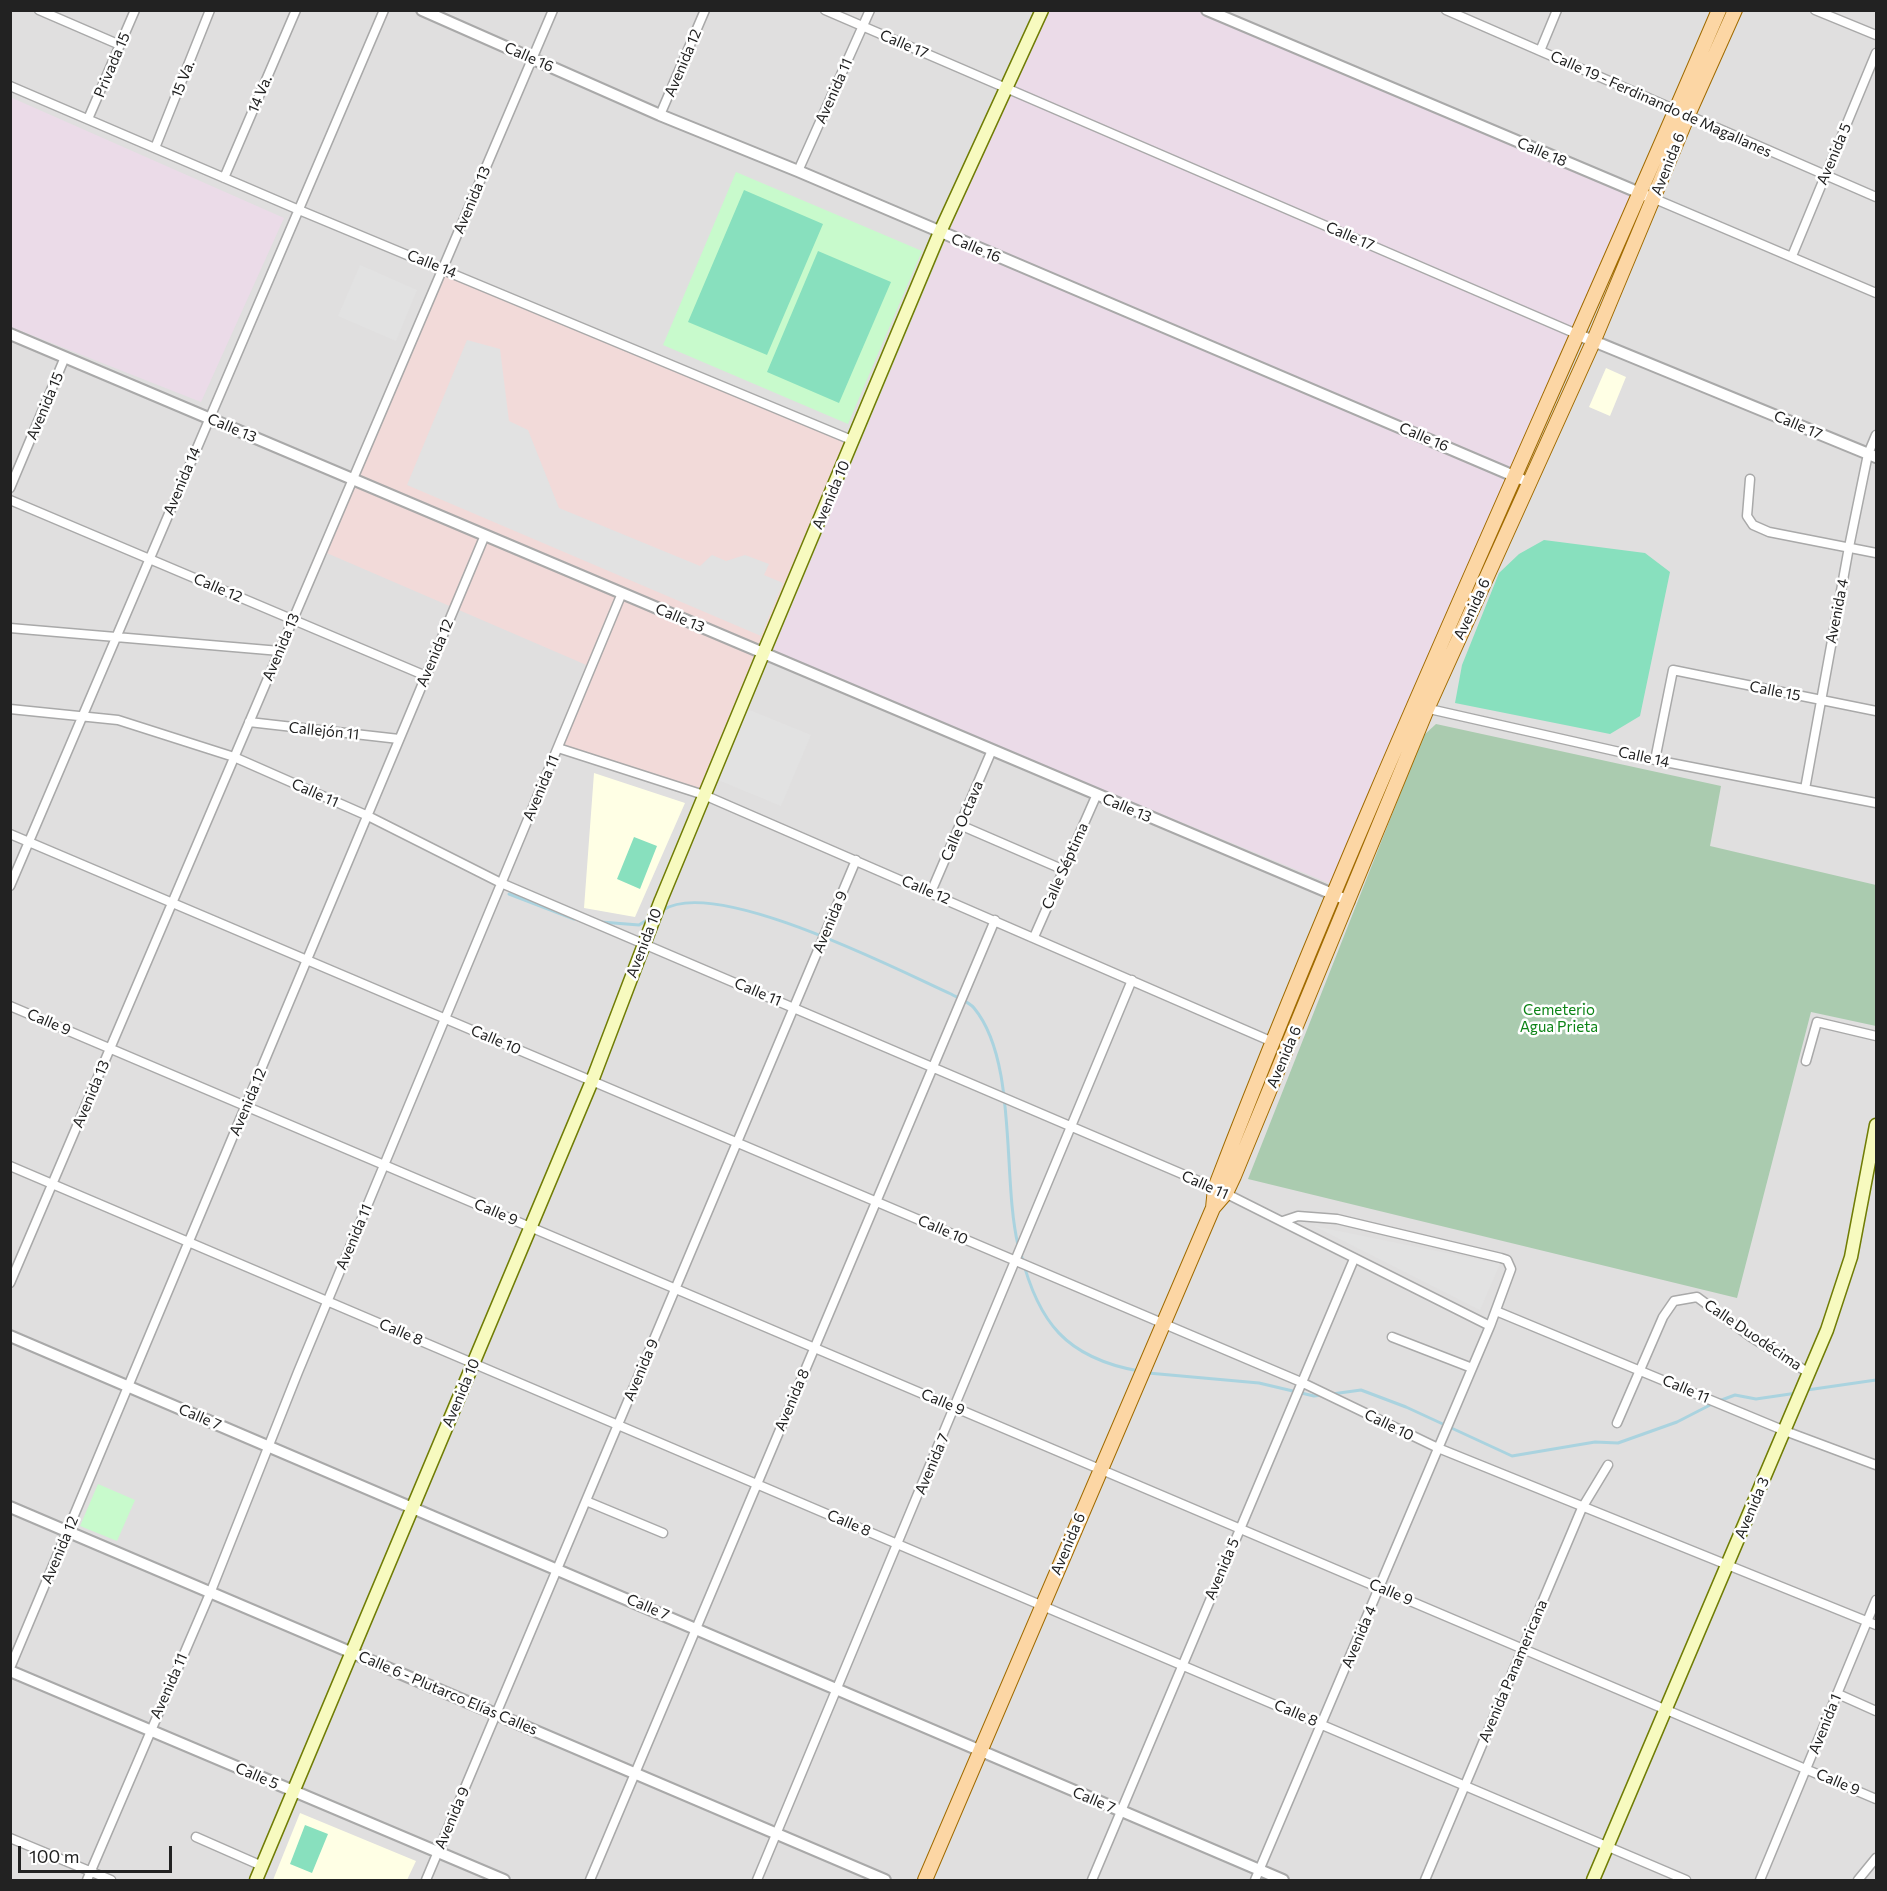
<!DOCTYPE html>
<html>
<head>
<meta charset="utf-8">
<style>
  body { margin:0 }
  #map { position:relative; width:1887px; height:1891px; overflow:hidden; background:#f2efe9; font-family:Commissioner,sans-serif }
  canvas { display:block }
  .frame { position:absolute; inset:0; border:12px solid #222; pointer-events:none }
  .scale { position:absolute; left:18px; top:1846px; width:154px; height:27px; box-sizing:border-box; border:3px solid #222; border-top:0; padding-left:8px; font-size:18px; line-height:21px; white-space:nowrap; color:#222; -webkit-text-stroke:4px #fff; paint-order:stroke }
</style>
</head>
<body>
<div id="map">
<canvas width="1887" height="1891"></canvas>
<div class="frame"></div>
<div class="scale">100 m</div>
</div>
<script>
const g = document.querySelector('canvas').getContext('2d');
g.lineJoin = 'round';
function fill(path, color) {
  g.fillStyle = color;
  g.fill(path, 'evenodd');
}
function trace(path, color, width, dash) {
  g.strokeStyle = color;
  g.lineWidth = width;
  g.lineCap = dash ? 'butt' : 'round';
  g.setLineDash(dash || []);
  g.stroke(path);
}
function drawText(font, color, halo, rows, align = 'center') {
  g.font = font + ' Commissioner,sans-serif';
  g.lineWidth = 5;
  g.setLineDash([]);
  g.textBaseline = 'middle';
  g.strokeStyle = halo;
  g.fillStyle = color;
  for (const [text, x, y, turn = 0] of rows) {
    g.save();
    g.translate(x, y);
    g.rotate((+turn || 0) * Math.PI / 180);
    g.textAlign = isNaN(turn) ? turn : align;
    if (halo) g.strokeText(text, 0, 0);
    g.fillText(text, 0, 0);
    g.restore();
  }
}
fill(new Path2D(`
  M 11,11 L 1876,11 L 1876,1880 L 11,1880 Z`), '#e0dfdf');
fill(new Path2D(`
  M 443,268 L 854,441 L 704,795 L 558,748 L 591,667 L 322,551 Z`), '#f2dad9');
fill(new Path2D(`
  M 1042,11 L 1204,11 L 1630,195 L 1331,884 L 772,653 Z
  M 10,97 L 284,218 L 201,402 L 11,327 Z`), '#ebdbe8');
fill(new Path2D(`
  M 1606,368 L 1626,377 L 1610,416 L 1589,407 Z
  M 594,773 L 685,803 L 635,917 L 584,908 Z
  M 300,1813 L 416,1861 L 407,1880 L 273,1880 Z`), '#ffffe5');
fill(new Path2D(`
  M 1436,724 L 1721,786 L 1710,846 L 1876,885 L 1876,1026 L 1811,1012 L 1737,1298 L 1248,1179 L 1423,736 Z`), '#aacbaf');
fill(new Path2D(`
  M 736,172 L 922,251 L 848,424 L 663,345 Z
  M 98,1484 L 135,1500 L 117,1541 L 80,1526 Z`), '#c8facc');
fill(new Path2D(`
  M 744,190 L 823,224 L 767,355 L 688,322 Z
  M 818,251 L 891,282 L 839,403 L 767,372 Z
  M 1544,540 L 1645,553 L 1670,572 L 1640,716 L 1610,734 L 1455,703 L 1462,665 L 1499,573 L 1519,554 Z
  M 634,837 L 657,846 L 640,889 L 617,879 Z
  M 305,1825 L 328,1834 L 312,1873 L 290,1864 Z`), '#88e0be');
fill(new Path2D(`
  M 360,265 L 417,290 L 396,341 L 338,316 Z
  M 467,340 L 500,349 L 509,421 L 528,430 L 559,508 L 700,566 L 712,555 L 726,561 L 745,555 L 769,564 L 764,575 L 783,583 L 761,636 L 407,485 Z
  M 747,709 L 811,735 L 781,806 L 718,780 Z
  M 1314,1226 L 1500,1264 L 1480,1310 Z`), '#e2e2e2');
trace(new Path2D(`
  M 509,894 L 574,919
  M 663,910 C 715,876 896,969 951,994 C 958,998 969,1002 974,1008 C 1018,1061 1002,1178 1018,1245
  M 601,922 L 639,925 L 650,918
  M 1021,1254 C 1038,1322 1066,1358 1139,1371
  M 1148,1373 L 1259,1383 L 1314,1396 L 1322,1395
  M 1807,1390 L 1876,1380
  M 1332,1394 L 1361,1390 L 1406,1407 L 1512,1456 L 1595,1442 L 1618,1443 L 1677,1422 L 1712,1404
  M 1719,1401 L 1735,1395 L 1756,1399 L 1797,1393`), '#aad3df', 3);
const minor = new Path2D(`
  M 39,10 L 120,45
  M 825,10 L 1579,335
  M 1446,10 L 1876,197
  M 1815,10 L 1876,35
  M 1540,51 L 1557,10
  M 10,86 L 299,210 L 854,441
  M 660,115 L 705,10
  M 88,119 L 135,10
  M 155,148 L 210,10
  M 798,171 L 870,10
  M 224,178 L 296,10
  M 1655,199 L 1876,293
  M 1792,256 L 1876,53
  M 1750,479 L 1747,516 L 1753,525 L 1769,532 L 1876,553
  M 10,488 L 65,357
  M 10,500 L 426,676
  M 10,628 L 280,651
  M 1425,708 L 1655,760 L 1876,803
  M 10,709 L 118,720 L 234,757 L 368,816 L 501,883 L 1215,1188 L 1490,1326
  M 249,722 L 399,739
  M 558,748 L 704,795 L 1275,1043
  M 1655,760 L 1673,670 L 1876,711
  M 1805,789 L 1849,547 L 1868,454 L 1876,435
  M 960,825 L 1064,870
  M 10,834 L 1301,1382 L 1438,1448 L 1876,1625
  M 10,886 L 384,10
  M 931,892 L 992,750
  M 1034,937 L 1097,794
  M 10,1006 L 1876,1799
  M 1806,1061 L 1817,1022 L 1876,1036
  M 10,1166 L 1686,1880
  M 10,1283 L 553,10
  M 1496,1311 L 1785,1431 L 1876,1465
  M 1392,1337 L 1472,1368
  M 1617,1423 L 1663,1317 L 1674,1301 L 1697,1297 L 1751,1337 L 1809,1373
  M 586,1501 L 663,1533
  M 10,1668 L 485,535
  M 1838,1694 L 1876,1711
  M 196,1837 L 262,1866
  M 10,1838 L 111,1880
  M 87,1880 L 211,1591 L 298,1372 L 622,593
  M 426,1880 L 856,860
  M 590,1880 L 995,920
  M 757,1880 L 1132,980
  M 1092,1880 L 1354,1259
  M 1255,1880 L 1490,1326 L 1511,1269 L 1507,1260 L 1501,1258 L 1337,1219 L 1298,1216 L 1283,1221
  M 1425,1880 L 1582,1508 L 1608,1465
  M 1760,1880 L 1876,1600
  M 1858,1880 L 1876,1858`);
const tertiary = new Path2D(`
  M 422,10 L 660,115 L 798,171 L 1521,479
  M 1207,10 L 1647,196
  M 10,334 L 1349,901
  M 1579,335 L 1876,457
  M 10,1336 L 1283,1880
  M 10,1507 L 885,1880
  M 10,1671 L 504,1880`);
const secondary = new Path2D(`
  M 256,1880 L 592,1081 L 661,900 L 763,654 L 940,232 L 1042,10
  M 1593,1880 L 1827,1330 L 1851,1257 L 1876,1125`);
const primary = new Path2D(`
  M 1213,1208 L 1226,1193 L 1234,1176 L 1427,709 L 1594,340 L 1688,115 L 1735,10
  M 925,1880 L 1213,1208 L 1215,1188 C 1368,790 1551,403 1719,10`);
trace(minor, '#a9a9a9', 11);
trace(tertiary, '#a9a9a9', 14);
trace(secondary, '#707d05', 15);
trace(primary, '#a06b00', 16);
trace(minor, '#fff', 8);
trace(tertiary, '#fff', 10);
trace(secondary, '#f7fabf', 12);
trace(primary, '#fcd6a4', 14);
drawText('15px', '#222', '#fff', [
  ["Calle 17",904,44,23],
  ["Calle 16",529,57,24],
  ["Avenida 12",683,63,-67],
  ["Privada 15",112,65,-67],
  ["15 Va.",183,79,-68],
  ["Avenida 11",834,91,-66],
  ["14 Va.",260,94,-67],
  ["Calle 19 - Ferdinando de Magallanes",1661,104,24],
  ["Calle 18",1542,152,23],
  ["Avenida 5",1834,154,-67],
  ["Avenida 6",1668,164,-68],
  ["Avenida 13",472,200,-67],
  ["Calle 17",1350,236,23],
  ["Calle 16",976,248,23],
  ["Calle 14",432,264,22],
  ["Avenida 15",45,406,-67],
  ["Calle 17",1798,425,23],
  ["Calle 13",232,428,23],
  ["Calle 16",1424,437,23],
  ["Avenida 14",182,481,-67],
  ["Avenida 10",831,495,-67],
  ["Calle 12",218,588,23],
  ["Avenida 6",1472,609,-65],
  ["Avenida 4",1837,611,-79],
  ["Calle 13",680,618,23],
  ["Avenida 13",281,647,-67],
  ["Avenida 12",435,653,-67],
  ["Calle 15",1775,691,11],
  ["Callejón 11",324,731,6],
  ["Calle 14",1644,757,12],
  ["Avenida 11",541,788,-67],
  ["Calle 11",315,793,24],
  ["Calle 13",1127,808,23],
  ["Calle Octava",962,821,-67],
  ["Calle Séptima",1065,866,-66],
  ["Calle 12",926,890,23],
  ["Avenida 9",830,922,-67],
  ["Avenida 10",644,943,-69],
  ["Calle 11",758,992,23],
  ["Calle 9",49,1022,23],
  ["Calle 10",496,1040,23],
  ["Avenida 6",1284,1057,-67],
  ["Avenida 13",91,1094,-67],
  ["Avenida 12",248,1102,-67],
  ["Calle 11",1205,1185,24],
  ["Calle 9",496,1212,23],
  ["Calle 10",943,1230,23],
  ["Avenida 11",354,1237,-67],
  ["Calle 8",401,1332,23],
  ["Calle Duodécima",1753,1335,34],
  ["Avenida 9",641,1370,-67],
  ["Calle 11",1686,1389,23],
  ["Avenida 10",461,1393,-67],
  ["Avenida 8",792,1400,-67],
  ["Calle 9",943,1402,23],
  ["Calle 7",200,1417,23],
  ["Calle 10",1389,1425,26],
  ["Avenida 7",932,1464,-67],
  ["Avenida 3",1752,1508,-67],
  ["Calle 8",849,1523,23],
  ["Avenida 6",1068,1544,-67],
  ["Avenida 12",60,1550,-67],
  ["Avenida 5",1222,1569,-67],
  ["Calle 9",1391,1592,23],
  ["Calle 7",648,1607,23],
  ["Avenida 4",1359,1637,-67],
  ["Avenida Panamericana",1513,1671,-67],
  ["Avenida 11",169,1686,-66],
  ["Calle 6 - Plutarco Elías Calles",448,1693,23],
  ["Calle 8",1296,1713,23],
  ["Avenida 1",1825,1724,-68],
  ["Calle 5",257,1776,23],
  ["Calle 9",1838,1782,23],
  ["Calle 7",1094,1800,23],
  ["Avenida 9",452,1818,-67]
]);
drawText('15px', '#0c8416', '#fff', [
  ["Cemeterio",1559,1010],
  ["Agua Prieta",1559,1027]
]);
</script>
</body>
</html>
